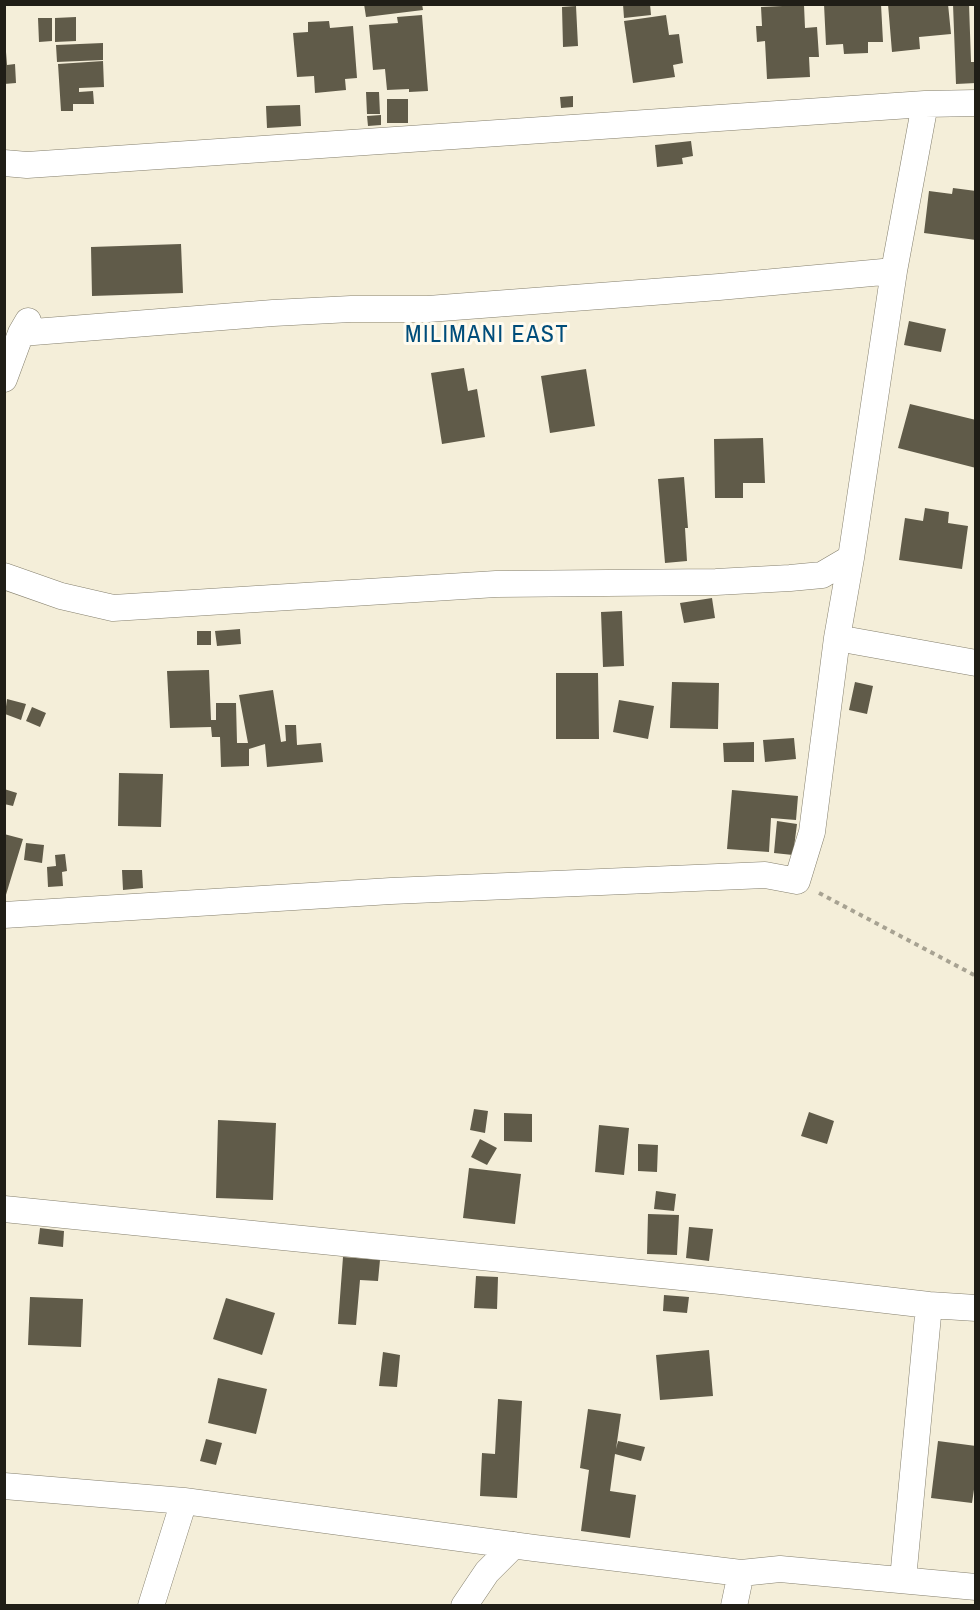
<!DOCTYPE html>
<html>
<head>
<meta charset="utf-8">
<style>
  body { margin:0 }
  #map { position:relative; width:980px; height:1610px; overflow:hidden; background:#f4eed9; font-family:"Archivo Narrow",sans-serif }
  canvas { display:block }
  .frame { position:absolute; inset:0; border:6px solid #201e17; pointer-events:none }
</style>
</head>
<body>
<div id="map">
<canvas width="980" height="1610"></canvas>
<div class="frame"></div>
</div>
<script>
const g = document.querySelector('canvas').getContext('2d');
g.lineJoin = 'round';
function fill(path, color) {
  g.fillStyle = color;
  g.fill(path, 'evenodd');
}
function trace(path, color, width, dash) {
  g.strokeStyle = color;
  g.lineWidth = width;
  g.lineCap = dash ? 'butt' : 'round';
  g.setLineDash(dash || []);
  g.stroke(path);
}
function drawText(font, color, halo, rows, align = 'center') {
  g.font = font + ' "Archivo Narrow",sans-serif';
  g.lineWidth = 6;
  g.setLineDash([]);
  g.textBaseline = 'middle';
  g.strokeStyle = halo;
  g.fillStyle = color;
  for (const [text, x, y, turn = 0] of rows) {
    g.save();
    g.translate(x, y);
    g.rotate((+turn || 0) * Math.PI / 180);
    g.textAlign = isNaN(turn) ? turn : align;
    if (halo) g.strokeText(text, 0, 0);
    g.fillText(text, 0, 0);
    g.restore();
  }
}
fill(new Path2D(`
  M 364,4 L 422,4 L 423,10 L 366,17 Z
  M 623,4 L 650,4 L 651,15 L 624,18 Z
  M 824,4 L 881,4 L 883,42 L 868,42 L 868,53 L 844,54 L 843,44 L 826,45 Z
  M 888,4 L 948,4 L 951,34 L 919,37 L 920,49 L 892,52 Z
  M 953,4 L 969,4 L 971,62 L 976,62 L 976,83 L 956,84 Z
  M 804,5 L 805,28 L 817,27 L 819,57 L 809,57 L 810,77 L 767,79 L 765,41 L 757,42 L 756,26 L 762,26 L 761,7 Z
  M 576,6 L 578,46 L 563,47 L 562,7 Z
  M 422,15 L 428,91 L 409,92 L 409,89 L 387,90 L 385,69 L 373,70 L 369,25 L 398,23 L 397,17 Z
  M 666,15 L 669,35 L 679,34 L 683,63 L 673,65 L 675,77 L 633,83 L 624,21 Z
  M 76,17 L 76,41 L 55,42 L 55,18 Z
  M 38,18 L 52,18 L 52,41 L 39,42 Z
  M 329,21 L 330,28 L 353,26 L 357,78 L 345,79 L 346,90 L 315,93 L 314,76 L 297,77 L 293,33 L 308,32 L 308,22 Z
  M 103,43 L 103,60 L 57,62 L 56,45 Z
  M 4,52 L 6,52 L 7,65 L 15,64 L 16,83 L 4,84 Z
  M 103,61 L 104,87 L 79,88 L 79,92 L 93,91 L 94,104 L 73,104 L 73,111 L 61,111 L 58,64 Z
  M 366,92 L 379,92 L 380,114 L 367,114 Z
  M 573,96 L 573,107 L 561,108 L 560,97 Z
  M 387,99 L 408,99 L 408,123 L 387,123 Z
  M 300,105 L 301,126 L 267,128 L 266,106 Z
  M 381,115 L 381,125 L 368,126 L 367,116 Z
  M 691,141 L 693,156 L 682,158 L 683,164 L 657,167 L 655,145 Z
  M 953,188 L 976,191 L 976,240 L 924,233 L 929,191 L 952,194 Z
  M 181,244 L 183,293 L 92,296 L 91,247 Z
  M 909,321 L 946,329 L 941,352 L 904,345 Z
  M 464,368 L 468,391 L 477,389 L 485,437 L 442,444 L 431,373 Z
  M 586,369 L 595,426 L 550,433 L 541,376 Z
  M 910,404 L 976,420 L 976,468 L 898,448 Z
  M 763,438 L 765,483 L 743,483 L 743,498 L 715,498 L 714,439 Z
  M 684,477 L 688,528 L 685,528 L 687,561 L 665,563 L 658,479 Z
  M 925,508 L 949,512 L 948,523 L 968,526 L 962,569 L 899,560 L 905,518 L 923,521 Z
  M 712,598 L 715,618 L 684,623 L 680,603 Z
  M 622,611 L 624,666 L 603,667 L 601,612 Z
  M 240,629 L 241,644 L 217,646 L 215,631 Z
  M 197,631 L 211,631 L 211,645 L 197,645 Z
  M 209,670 L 211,720 L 216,720 L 216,703 L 236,703 L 237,743 L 248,743 L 239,695 L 273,690 L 281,742 L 286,741 L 285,725 L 296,725 L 297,745 L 321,743 L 323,762 L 267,767 L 265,744 L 249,749 L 249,766 L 221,767 L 220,737 L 212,737 L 211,727 L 170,728 L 167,671 Z
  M 556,673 L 598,673 L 599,739 L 556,739 Z
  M 672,682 L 719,683 L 718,729 L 670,728 Z
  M 855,682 L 873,686 L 867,714 L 849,710 Z
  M 7,699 L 26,704 L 21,720 L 5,714 Z
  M 619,700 L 654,706 L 648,739 L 613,732 Z
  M 32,707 L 46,713 L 40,727 L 26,721 Z
  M 794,738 L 796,759 L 765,762 L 763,740 Z
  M 754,742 L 754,762 L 724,762 L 723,743 Z
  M 119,773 L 163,774 L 161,827 L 118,826 Z
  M 4,789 L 17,793 L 13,806 L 4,804 Z
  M 732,790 L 798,796 L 796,820 L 771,818 L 769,852 L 727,849 Z
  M 777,821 L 797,824 L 793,855 L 774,853 Z
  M 4,834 L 23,839 L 5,898 L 4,898 Z
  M 26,843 L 44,845 L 42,863 L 24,860 Z
  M 65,854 L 67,871 L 62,872 L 63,886 L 48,887 L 47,867 L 56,866 L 55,855 Z
  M 122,870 L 142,870 L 143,888 L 123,890 Z
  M 474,1109 L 488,1111 L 485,1133 L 470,1130 Z
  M 809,1112 L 834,1121 L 827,1144 L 801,1136 Z
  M 504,1113 L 532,1114 L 532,1142 L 504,1141 Z
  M 218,1120 L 276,1123 L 273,1200 L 216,1198 Z
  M 599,1125 L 629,1128 L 624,1175 L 595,1172 Z
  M 480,1139 L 497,1148 L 487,1165 L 471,1157 Z
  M 638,1144 L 658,1145 L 657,1172 L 638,1171 Z
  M 469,1168 L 521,1174 L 515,1224 L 463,1218 Z
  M 656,1191 L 676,1194 L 674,1211 L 654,1209 Z
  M 648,1214 L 679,1215 L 677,1255 L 647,1254 Z
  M 689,1227 L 713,1229 L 709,1261 L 686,1258 Z
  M 40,1228 L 64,1231 L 63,1247 L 38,1244 Z
  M 343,1257 L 380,1260 L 378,1281 L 360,1280 L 356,1325 L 338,1324 Z
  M 476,1276 L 498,1277 L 497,1309 L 474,1308 Z
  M 664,1295 L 689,1297 L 687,1313 L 663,1311 Z
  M 30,1297 L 83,1299 L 81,1347 L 28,1345 Z
  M 226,1298 L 275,1313 L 262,1355 L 213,1339 Z
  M 709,1350 L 713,1396 L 660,1400 L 656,1355 Z
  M 383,1352 L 400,1355 L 397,1387 L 379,1386 Z
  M 218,1378 L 267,1389 L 256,1434 L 208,1423 Z
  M 498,1399 L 522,1401 L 517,1498 L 480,1496 L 482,1453 L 495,1454 Z
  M 588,1409 L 621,1414 L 616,1449 L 618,1441 L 645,1447 L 641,1461 L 615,1454 L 610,1491 L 636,1495 L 630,1538 L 581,1531 L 589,1470 L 580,1468 Z
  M 206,1439 L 222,1443 L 216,1465 L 200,1461 Z
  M 938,1441 L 976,1446 L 976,1476 L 972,1503 L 931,1498 Z`), '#605b49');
const street = new Path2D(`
  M 4,163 L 27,165 L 925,104 L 976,103
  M 21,333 L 273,313 L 351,309 L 428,309 L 719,287 L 894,271
  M 4,379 L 21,333 L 28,321
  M 4,576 L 61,596 L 113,608 L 496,584 L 716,582 L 790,578 L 822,575 L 851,558
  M 837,638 L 976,663
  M 4,915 L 391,891 L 765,875 L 797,881 L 812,832 L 837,638 L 851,558 L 894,271 L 925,104
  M 4,1209 L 721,1281 L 929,1305 L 976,1308
  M 4,1486 L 184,1501 L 534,1548 L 741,1573 L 780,1569 L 976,1587
  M 903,1579 L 929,1305
  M 151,1606 L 184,1501
  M 464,1606 L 487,1572 L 514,1545
  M 734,1606 L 741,1573`);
trace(street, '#847f6d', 27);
trace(new Path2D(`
  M 819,893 L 976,976`), '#a7a292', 4, [4.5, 4.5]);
trace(street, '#fff', 26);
g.letterSpacing = '1.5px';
drawText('24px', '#004d7a', '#fffbef', [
  ["MILIMANI EAST",487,336]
]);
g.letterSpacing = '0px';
</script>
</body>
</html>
